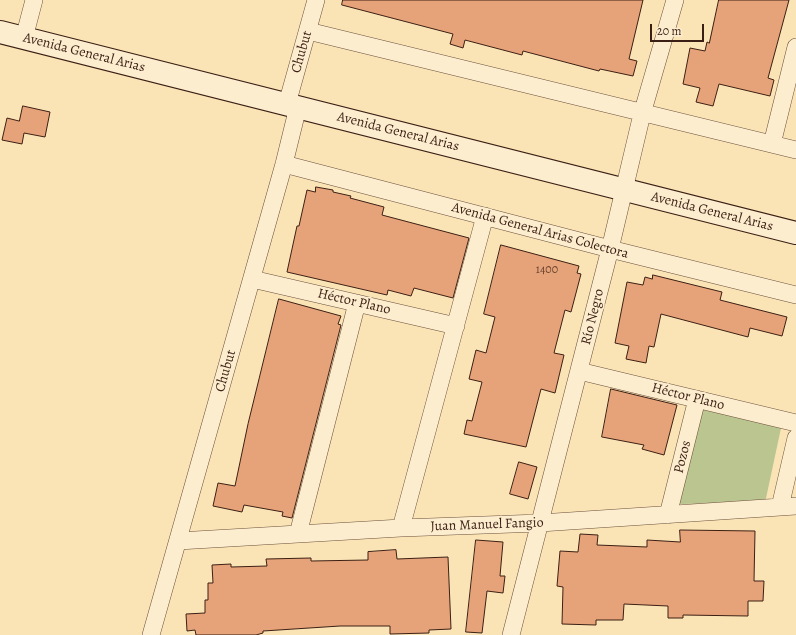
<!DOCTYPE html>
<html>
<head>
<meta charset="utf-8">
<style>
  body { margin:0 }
  #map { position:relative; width:796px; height:635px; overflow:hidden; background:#fae4b5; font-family:Alegreya,serif }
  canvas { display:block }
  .scale { position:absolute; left:650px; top:24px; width:54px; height:18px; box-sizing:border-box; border:2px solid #3c1f14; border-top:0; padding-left:5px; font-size:12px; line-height:14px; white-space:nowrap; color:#3c1f14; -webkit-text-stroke:3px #fcedcf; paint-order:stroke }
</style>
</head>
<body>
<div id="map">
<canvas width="796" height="635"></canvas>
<div class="scale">20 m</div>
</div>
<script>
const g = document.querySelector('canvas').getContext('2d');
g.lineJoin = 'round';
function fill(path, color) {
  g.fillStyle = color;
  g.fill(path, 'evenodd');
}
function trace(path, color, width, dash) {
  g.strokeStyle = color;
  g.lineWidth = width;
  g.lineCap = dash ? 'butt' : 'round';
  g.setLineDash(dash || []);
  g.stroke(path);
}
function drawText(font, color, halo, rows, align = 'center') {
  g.font = font + ' Alegreya,serif';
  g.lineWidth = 3.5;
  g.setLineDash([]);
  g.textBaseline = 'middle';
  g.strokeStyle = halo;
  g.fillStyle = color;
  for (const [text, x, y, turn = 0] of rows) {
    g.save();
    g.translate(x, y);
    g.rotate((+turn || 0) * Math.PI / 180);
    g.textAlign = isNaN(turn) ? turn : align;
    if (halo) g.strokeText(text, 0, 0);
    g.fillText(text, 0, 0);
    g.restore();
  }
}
fill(new Path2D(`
  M 703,408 L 781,428 L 765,503 L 679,504 Z`), '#bac590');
const building = new Path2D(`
  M 343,0 L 643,0 L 629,59 L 637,61 L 633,76 L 600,69 L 599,71 L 523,51 L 522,55 L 465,40 L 463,48 L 450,44 L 453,34 L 342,5 Z
  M 719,0 L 789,0 L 768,78 L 774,80 L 770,96 L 719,84 L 713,106 L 696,102 L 700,88 L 683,84 L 690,48 L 705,51 L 707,42 L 709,43 Z
  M 23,106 L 50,112 L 45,137 L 24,133 L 22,144 L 2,140 L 7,118 L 19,121 Z
  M 316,187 L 333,190 L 333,192 L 351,196 L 350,198 L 384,207 L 382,215 L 469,238 L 453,298 L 414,288 L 411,296 L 388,290 L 387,295 L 287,272 L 297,226 L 299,226 L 307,190 L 315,192 Z
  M 501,245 L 579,266 L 577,273 L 581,274 L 571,312 L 565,310 L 554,353 L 564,355 L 555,393 L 541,389 L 526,447 L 464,434 L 467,420 L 472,421 L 482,382 L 469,379 L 476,350 L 486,353 L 495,317 L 484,314 Z
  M 653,275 L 722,292 L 720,300 L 787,317 L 782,336 L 750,328 L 748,337 L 661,314 L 654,347 L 649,346 L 646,363 L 626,359 L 629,346 L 615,343 L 627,282 L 643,285 L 645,277 L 652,279 Z
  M 279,299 L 341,316 L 338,324 L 341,325 L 292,518 L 282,516 L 283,512 L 244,505 L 242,512 L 213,506 L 218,483 L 235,486 L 248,424 Z
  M 611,389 L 677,405 L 664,455 L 642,449 L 644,445 L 602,437 Z
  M 519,462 L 537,467 L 528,499 L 510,494 Z
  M 680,530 L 755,531 L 754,581 L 764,581 L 763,601 L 748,601 L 748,616 L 683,615 L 683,618 L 668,618 L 668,606 L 624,604 L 623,620 L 596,620 L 596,625 L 562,624 L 563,587 L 557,586 L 560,551 L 578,552 L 580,534 L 598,535 L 597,545 L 647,547 L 647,540 L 680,542 Z
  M 476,540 L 503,542 L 500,576 L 505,576 L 503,593 L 487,591 L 482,633 L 466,632 Z
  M 396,550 L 397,559 L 448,557 L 451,629 L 429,630 L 429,633 L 390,634 L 390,626 L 340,626 L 263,631 L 263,633 L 256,635 L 196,635 L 195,630 L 187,631 L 186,614 L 205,613 L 205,600 L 208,600 L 208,583 L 213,583 L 212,565 L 231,564 L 231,567 L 267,566 L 266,559 L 311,558 L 311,561 L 368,560 L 368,552 Z`);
fill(building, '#e6a379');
trace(building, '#3c1f14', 1);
const minor = new Path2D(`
  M 308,31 L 796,150
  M 24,38 L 34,0
  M 287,104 L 316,0
  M 772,144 L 796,47
  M 284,164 L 610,249 L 796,295
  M 252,279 L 456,326
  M 579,371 L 796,423
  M 780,507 L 796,438
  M 668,515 L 697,399
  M 401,528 L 485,216
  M 298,534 L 357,303
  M 178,541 L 401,528 L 540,523 L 796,506
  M 151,635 L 284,164 L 298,107
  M 511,635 L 610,249 L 642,114 L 675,0`);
const secondary = new Path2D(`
  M 0,32 L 796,233`);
trace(minor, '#6c503c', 18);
trace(secondary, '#3c1f14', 24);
trace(minor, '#fcedcf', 17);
trace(secondary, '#fcedcf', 22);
drawText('12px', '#66402d', null, [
  ["1400",547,270]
]);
drawText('14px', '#3c1f14', '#fcedcf', [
  ["Chubut",302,52,-74],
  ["Avenida General Arias",84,53,14],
  ["Avenida General Arias",398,132,14],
  ["Avenida General Arias",712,212,14],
  ["Avenida General Arias Colectora",540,231,15],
  ["Héctor Plano",354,302,13],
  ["Río Negro",593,317,-76],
  ["Chubut",226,371,-74],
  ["Héctor Plano",688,397,14],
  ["Pozos",683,457,-76],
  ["Juan Manuel Fangio",487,525,-2]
]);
</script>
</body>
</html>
